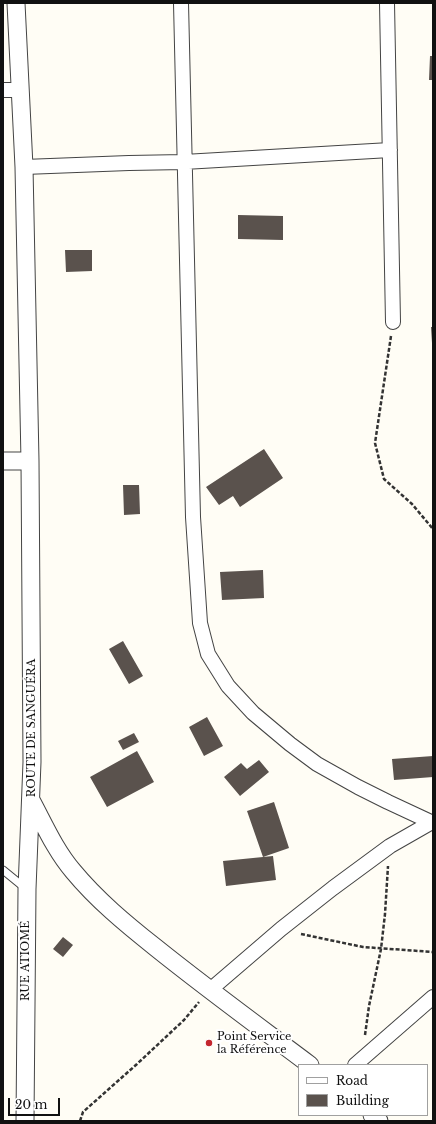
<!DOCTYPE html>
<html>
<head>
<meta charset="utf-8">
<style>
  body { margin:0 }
  #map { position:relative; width:436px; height:1124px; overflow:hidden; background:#fffdf5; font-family:"Libre Baskerville",serif }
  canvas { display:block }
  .frame { position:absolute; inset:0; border:4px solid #111; pointer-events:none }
  .legend { position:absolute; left:298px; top:1064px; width:130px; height:52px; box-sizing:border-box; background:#fff; border:1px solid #a0a0a0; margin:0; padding:5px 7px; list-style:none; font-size:12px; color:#111 }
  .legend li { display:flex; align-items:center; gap:8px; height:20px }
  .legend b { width:20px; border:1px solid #a0a0a0 }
  .scale { position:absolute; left:8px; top:1098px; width:52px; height:18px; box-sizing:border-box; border:2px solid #111; border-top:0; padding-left:5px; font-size:12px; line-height:14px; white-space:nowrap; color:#111; -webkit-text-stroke:3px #fff; paint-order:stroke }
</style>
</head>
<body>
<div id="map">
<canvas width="436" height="1124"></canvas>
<div class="frame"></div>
<ul class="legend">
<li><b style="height:5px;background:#fff"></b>Road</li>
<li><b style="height:11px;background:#5a524d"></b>Building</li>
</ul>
<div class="scale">20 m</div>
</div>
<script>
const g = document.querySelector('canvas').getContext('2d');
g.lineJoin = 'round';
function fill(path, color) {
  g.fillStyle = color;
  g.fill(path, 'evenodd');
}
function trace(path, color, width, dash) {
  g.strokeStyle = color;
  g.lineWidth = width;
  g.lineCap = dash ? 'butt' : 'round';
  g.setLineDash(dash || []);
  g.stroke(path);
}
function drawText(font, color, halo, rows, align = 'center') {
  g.font = font + ' "Libre Baskerville",serif';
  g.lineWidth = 4;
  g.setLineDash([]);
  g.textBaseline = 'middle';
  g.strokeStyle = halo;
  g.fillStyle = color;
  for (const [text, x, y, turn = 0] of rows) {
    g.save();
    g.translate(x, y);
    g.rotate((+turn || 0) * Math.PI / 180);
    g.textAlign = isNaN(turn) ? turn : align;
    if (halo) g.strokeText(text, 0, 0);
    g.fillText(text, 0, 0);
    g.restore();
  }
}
fill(new Path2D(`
  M 430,56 L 433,56 L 433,80 L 429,80 Z
  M 238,215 L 283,216 L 283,240 L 238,239 Z
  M 65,250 L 92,250 L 92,271 L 66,272 Z
  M 431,327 L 433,327 L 433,343 L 432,343 Z
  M 264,449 L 283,478 L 240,507 L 233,496 L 219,505 L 206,487 Z
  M 123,485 L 139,485 L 140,514 L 124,515 Z
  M 263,570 L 264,598 L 222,600 L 220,572 Z
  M 123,641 L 143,676 L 129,684 L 109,649 Z
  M 207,717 L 223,746 L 204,756 L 189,727 Z
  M 134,733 L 139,742 L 123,750 L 118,741 Z
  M 137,751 L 154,782 L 107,807 L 90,777 Z
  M 433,756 L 433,777 L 394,780 L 392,759 Z
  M 259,760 L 269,772 L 240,796 L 224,777 L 241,763 L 247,769 Z
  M 274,802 L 289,848 L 263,857 L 273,856 L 276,880 L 226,886 L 223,861 L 263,857 L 247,811 Z
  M 63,937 L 73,945 L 63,957 L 53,949 Z`), '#5a524d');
const service = new Path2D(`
  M 3,870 L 25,888`);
const minor = new Path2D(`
  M 181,3 L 193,517 L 200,623 L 208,654 L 228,686 L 253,713 L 290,744 L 317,764 L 358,787 L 388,802 L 433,823
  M 387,3 L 393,322
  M 3,90 L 20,90
  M 24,167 L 129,163 L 184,162 L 390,150
  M 210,990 L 281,929 L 333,888 L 390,846 L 432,822
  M 355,1065 L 433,997`);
const tertiary = new Path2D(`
  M 16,3 L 24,167 L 30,461 L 32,762 L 27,889 L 25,1121
  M 3,461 L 30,461
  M 31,800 C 44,824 55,850 73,871 C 97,900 126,924 155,947 C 206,988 258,1026 310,1065
  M 372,1115 L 379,1121`);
trace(service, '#444', 9);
trace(minor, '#444', 16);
trace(tertiary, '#444', 19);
trace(new Path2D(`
  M 391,336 L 375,443 L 384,479 L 412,504 L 433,529
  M 301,934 L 363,947 L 433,952
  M 365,1035 L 369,1006 L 381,949 L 385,914 L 388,866
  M 80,1121 L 83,1112 L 137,1064 L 184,1020 L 199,1002`), '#333', 2.5, [4, 2]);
trace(service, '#fff', 7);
trace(minor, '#fff', 14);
trace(tertiary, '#fff', 17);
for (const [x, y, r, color] of [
  [209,1043,4,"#c4262e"]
]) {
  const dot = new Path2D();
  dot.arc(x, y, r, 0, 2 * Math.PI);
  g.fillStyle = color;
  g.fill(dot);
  trace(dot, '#fff', 1.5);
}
drawText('11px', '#111', '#fff', [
  ["ROUTE DE SANGUÉRA",32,728,-90],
  ["RUE ATIOMÉ",26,961,-90]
]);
drawText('11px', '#111', '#fff', [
  ["Point Service",217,1037],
  ["la Référence",217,1050]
], 'left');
</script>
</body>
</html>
